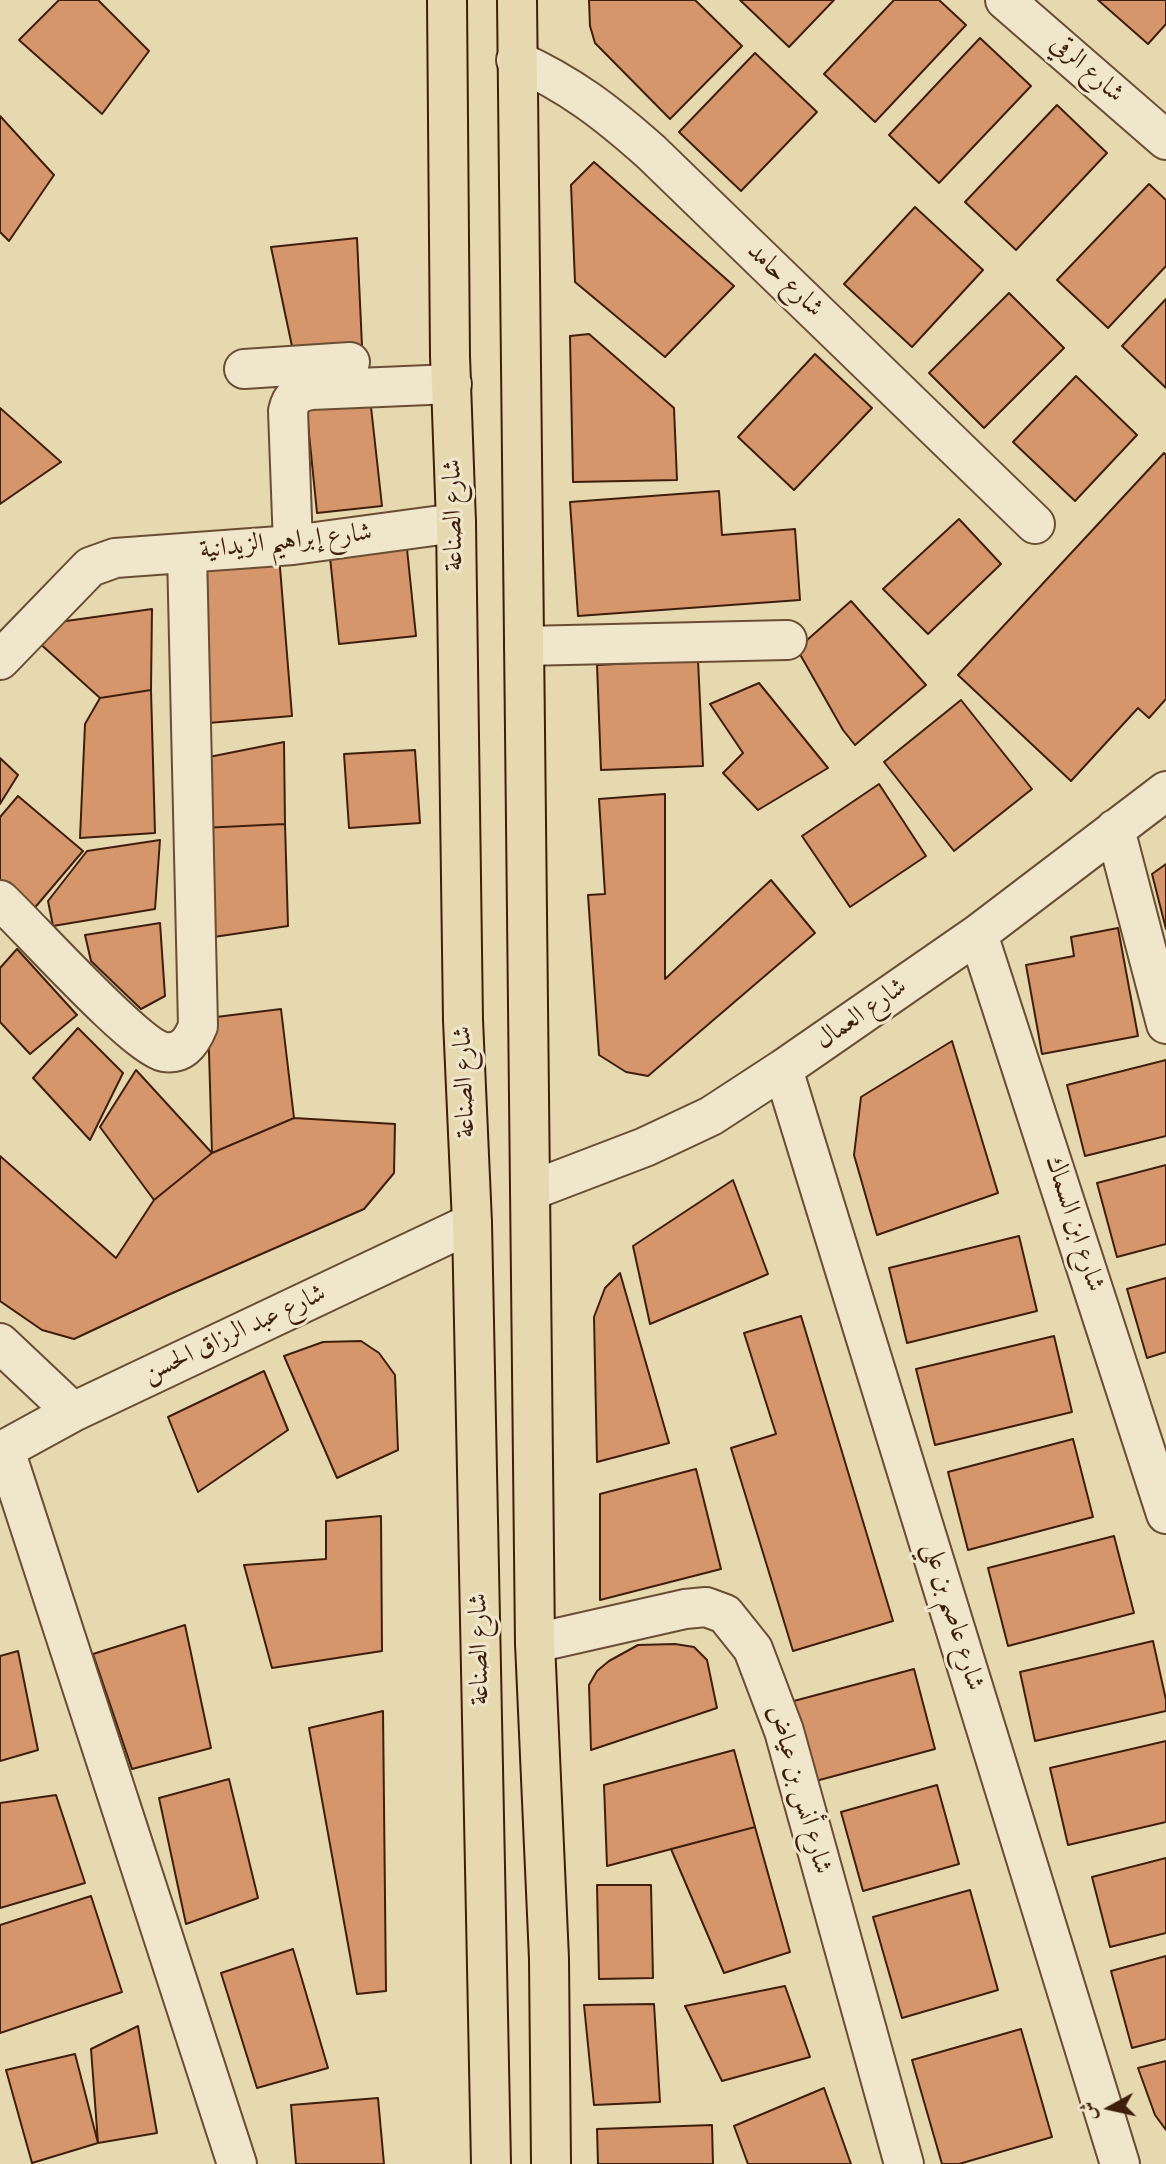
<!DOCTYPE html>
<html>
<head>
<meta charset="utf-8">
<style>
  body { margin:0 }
  #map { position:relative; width:1166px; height:2164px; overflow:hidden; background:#e6d9b0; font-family:"IM FELL DW Pica",Amiri,serif }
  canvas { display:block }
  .north { position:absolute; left:1075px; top:2073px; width:70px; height:70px; -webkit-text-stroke:5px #efe6cc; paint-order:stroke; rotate:262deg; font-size:19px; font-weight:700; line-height:28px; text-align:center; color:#3f1f0b }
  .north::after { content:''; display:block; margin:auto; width:24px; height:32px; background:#3f1f0b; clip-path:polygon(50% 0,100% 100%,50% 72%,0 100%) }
</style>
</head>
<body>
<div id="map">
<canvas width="1166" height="2164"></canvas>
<div class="north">ش</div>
</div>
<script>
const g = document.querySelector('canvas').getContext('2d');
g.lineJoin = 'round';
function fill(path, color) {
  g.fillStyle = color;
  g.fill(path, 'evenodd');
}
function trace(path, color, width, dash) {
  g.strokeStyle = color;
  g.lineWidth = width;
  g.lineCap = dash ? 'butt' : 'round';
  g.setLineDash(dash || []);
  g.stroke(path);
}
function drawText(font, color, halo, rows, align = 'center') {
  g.font = font + ' "IM FELL DW Pica",Amiri,serif';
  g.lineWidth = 6;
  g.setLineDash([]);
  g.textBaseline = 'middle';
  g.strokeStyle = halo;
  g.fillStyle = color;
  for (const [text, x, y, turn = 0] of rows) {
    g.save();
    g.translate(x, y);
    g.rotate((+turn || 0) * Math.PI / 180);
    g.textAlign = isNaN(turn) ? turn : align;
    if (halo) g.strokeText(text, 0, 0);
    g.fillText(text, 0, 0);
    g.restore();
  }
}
const building = new Path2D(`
  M 59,0 L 98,0 L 149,51 L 102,114 L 19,40 Z
  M 589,0 L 695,0 L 742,46 L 670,119 L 595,43 L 590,26 Z
  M 740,0 L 834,0 L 789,47 Z
  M 894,0 L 939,0 L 966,25 L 875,122 L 824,74 Z
  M 1098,0 L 1166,0 L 1166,24 L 1148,44 Z
  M 980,38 L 1031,86 L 939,183 L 889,135 Z
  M 755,53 L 817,112 L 741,191 L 679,132 Z
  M 1057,105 L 1107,153 L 1016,250 L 965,202 Z
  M 0,116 L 54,175 L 9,241 L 0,232 Z
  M 594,162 L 734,286 L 665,357 L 575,282 L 571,185 Z
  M 1149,184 L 1166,200 L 1166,266 L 1108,328 L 1057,280 Z
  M 915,207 L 983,270 L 912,347 L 844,284 Z
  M 357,238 L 362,346 L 293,351 L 271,247 Z
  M 1009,293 L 1064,348 L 984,428 L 929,373 Z
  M 1166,299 L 1166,388 L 1122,346 Z
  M 589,334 L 674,408 L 677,480 L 573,482 L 570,336 Z
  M 815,354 L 872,408 L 794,490 L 738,437 Z
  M 1076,376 L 1137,435 L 1075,501 L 1013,442 Z
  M 370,398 L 382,506 L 317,513 L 306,404 Z
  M 0,408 L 61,462 L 0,504 Z
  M 1164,453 L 1166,455 L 1166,699 L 1149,718 L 1138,708 L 1071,781 L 958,675 Z
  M 719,491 L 722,535 L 795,529 L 800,600 L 578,616 L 570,502 Z
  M 959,519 L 1001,564 L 928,634 L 883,589 Z
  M 407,549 L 416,636 L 339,644 L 330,557 Z
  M 279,555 L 292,716 L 208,723 L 195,562 Z
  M 851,601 L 926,685 L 855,745 L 843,730 L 797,649 Z
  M 152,609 L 151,690 L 100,698 L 36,640 L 59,622 Z
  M 698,660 L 703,766 L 601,770 L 597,665 Z
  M 759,683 L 828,768 L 758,810 L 723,773 L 743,753 L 710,704 Z
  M 151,690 L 155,833 L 80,838 L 85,724 L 100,698 Z
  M 961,700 L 1032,789 L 954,851 L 884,762 Z
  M 284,742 L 285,824 L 202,828 L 204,758 Z
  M 415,750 L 420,823 L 349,828 L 344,754 Z
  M 0,758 L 18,775 L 0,804 Z
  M 879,784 L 926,856 L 850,907 L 802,836 Z
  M 665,794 L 665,979 L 771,880 L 815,933 L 648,1076 L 626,1072 L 599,1055 L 588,895 L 605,894 L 599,799 Z
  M 18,796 L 83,851 L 32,911 L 0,884 L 0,817 Z
  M 285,824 L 288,926 L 207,938 L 202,828 Z
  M 160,840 L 155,909 L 53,926 L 48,901 L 87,851 Z
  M 1166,864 L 1166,929 L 1152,874 Z
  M 160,923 L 165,996 L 141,1009 L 91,961 L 85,935 Z
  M 1118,928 L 1138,1036 L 1042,1054 L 1026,965 L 1074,956 L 1071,937 Z
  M 17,949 L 77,1015 L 30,1054 L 0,1022 L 0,968 Z
  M 281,1009 L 294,1118 L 212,1153 L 208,1018 Z
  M 78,1028 L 123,1073 L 90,1140 L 33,1078 Z
  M 952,1041 L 998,1193 L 877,1235 L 854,1155 L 861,1097 Z
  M 1166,1060 L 1166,1136 L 1085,1156 L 1067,1085 Z
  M 136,1070 L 212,1153 L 154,1200 L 100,1127 Z
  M 294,1118 L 395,1124 L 394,1173 L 364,1209 L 168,1295 L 74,1339 L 42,1330 L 0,1301 L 0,1156 L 116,1258 L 154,1200 L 212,1153 Z
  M 1166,1165 L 1166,1244 L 1117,1257 L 1097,1183 Z
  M 733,1180 L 768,1274 L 650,1324 L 633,1246 Z
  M 1019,1236 L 1037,1311 L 907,1343 L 889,1268 Z
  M 620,1273 L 669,1443 L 597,1462 L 594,1317 L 605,1288 Z
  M 1166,1278 L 1166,1352 L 1147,1358 L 1127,1289 Z
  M 801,1316 L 893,1621 L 793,1651 L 731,1448 L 776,1434 L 744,1333 Z
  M 1054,1336 L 1072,1412 L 935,1445 L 916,1369 Z
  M 361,1341 L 379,1353 L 395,1375 L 398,1450 L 337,1478 L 284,1356 L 323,1342 Z
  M 264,1371 L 288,1430 L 198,1492 L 168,1417 Z
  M 1073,1439 L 1093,1517 L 968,1550 L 948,1472 Z
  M 696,1469 L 721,1569 L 600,1600 L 600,1494 Z
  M 381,1516 L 382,1651 L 272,1668 L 244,1565 L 326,1559 L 326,1521 Z
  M 1114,1536 L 1134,1613 L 1008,1646 L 988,1568 Z
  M 185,1625 L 211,1748 L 132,1769 L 93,1654 Z
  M 1153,1641 L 1166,1700 L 1166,1711 L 1035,1741 L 1020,1672 Z
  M 675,1644 L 694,1647 L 707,1660 L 717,1708 L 591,1750 L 589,1685 L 597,1671 L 609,1661 L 638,1645 Z
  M 18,1651 L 38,1750 L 0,1761 L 0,1656 Z
  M 914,1669 L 935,1749 L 812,1782 L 790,1702 Z
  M 383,1711 L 386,1991 L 357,1994 L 309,1728 Z
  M 1166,1741 L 1166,1822 L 1068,1845 L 1050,1768 Z
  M 734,1750 L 755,1827 L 607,1866 L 604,1785 Z
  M 229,1779 L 258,1898 L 186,1924 L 159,1798 Z
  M 937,1785 L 959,1864 L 863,1891 L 841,1812 Z
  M 56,1795 L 85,1883 L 0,1908 L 0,1803 Z
  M 755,1827 L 790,1952 L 724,1973 L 671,1849 Z
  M 1166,1858 L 1166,1933 L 1110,1947 L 1092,1877 Z
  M 597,1885 L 651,1885 L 653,1978 L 599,1979 Z
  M 970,1890 L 998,1990 L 902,2018 L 873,1917 Z
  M 91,1896 L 122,1992 L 0,2033 L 0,1925 Z
  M 293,1949 L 328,2068 L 257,2088 L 221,1973 Z
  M 1166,1956 L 1166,2039 L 1132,2048 L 1111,1971 Z
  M 785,1986 L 810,2057 L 722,2081 L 685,2006 Z
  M 654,2004 L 660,2102 L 594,2105 L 584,2005 Z
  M 138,2026 L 157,2133 L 98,2143 L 91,2049 Z
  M 1021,2029 L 1052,2137 L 959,2164 L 942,2164 L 912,2060 Z
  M 75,2054 L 98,2143 L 32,2163 L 6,2070 Z
  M 1166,2061 L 1166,2130 L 1155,2115 L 1138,2068 Z
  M 824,2088 L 851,2164 L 748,2164 L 734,2126 Z
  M 378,2098 L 384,2164 L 296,2164 L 291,2105 Z
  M 712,2125 L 713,2164 L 598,2164 L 597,2129 Z`);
fill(building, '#d5966c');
trace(building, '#3f1f0b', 2);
const minor = new Path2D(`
  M 1005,0 L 1166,140
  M 516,60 C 571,85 606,112 651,152 L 1035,524
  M 244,369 L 350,362
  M 293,545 L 288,411 C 291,397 297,393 311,390 L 452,384
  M 524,646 L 787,640
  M 0,660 L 90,567 L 115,558 L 293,545 L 456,523
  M 1115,829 L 1166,1024
  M 0,900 C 29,927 135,1046 164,1052 C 183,1055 192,1041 198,1026 L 187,553
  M 978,934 L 1166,1514
  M 783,1069 L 1120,2164
  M 530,1191 L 645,1147 L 711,1116 L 783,1069 L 978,934 L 1166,791
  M 0,1343 L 73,1412
  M 5,1450 L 237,2164
  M 0,1452 L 73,1412 L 472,1223
  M 535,1643 L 685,1609 L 706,1607 L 725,1614 L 753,1649 L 784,1731 L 904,2164`);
const major = new Path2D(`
  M 447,0 L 450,356 L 456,523 L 463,1020 L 472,1223 L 491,2164
  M 517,0 L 535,1643 L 549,1959 L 551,2164`);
trace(minor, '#694e34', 42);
trace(major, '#3f1f0b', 42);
trace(minor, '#efe6cc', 38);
trace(major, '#e6d9b0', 38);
drawText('26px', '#3f1f0b', '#efe6cc', [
  ["شارع الرقي",1086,70,41],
  ["شارع حامد",784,281,44],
  ["شارع الصناعة",455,515,-91],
  ["شارع إبراهيم الزيدانية",286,543,-6],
  ["شارع العمال",862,1015,-35],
  ["شارع الصناعة",466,1082,-92],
  ["شارع ابن السماك",1073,1224,72],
  ["شارع عبد الرزاق الحسن",235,1335,-25],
  ["شارع عاصم بن علي",952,1617,73],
  ["شارع الصناعة",481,1649,-91],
  ["شارع أنس بن عياض",798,1790,74]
]);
</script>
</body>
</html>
